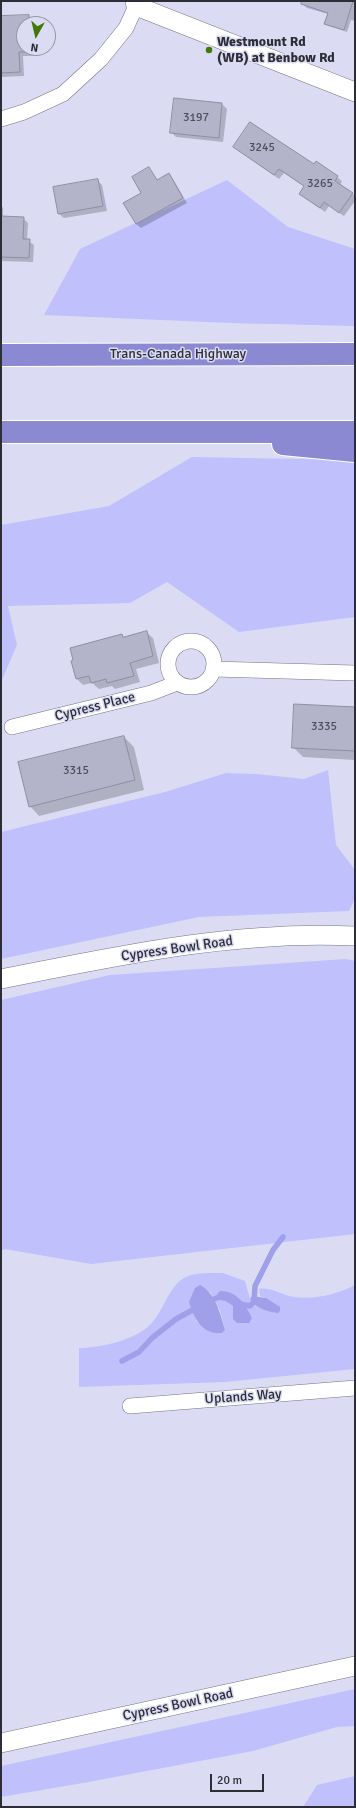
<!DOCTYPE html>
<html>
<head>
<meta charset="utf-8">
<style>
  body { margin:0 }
  #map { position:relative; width:356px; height:1808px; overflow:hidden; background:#dbdcf3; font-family:Signika,sans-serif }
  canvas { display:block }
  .frame { position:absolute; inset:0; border:2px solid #2d2d36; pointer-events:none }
  .north { position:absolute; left:16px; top:16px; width:40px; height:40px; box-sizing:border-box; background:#dbdcf3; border:1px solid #9596a7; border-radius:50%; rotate:188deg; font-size:11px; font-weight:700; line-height:16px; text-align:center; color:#2d2d36 }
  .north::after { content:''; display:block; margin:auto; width:14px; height:18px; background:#427807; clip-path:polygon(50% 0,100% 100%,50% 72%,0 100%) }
  .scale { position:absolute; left:210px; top:1774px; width:54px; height:18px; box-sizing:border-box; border:2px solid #2d2d36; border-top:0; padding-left:5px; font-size:12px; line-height:14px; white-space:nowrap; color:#2d2d36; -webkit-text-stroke:3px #dbdcf3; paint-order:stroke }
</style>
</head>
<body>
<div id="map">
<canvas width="356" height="1808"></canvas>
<div class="frame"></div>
<div class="north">N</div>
<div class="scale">20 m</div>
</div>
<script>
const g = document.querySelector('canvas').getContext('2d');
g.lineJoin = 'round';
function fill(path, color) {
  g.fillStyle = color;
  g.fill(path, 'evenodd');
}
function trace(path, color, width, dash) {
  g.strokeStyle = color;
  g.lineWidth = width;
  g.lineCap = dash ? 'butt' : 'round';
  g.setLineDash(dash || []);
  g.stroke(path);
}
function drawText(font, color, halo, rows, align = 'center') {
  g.font = font + ' Signika,sans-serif';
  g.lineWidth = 3;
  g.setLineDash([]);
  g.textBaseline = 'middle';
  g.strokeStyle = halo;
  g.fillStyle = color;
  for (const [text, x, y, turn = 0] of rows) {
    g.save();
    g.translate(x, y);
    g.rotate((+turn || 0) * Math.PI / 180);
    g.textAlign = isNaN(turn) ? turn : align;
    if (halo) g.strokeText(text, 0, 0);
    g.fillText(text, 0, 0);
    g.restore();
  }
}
fill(new Path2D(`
  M 227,180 L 288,227 L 355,249 L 355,326 L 231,323 L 44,315 L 80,249 Z
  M 192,457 L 355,460 L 355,617 L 239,632 L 167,582 L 130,603 L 8,606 L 17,645 L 1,682 L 1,525 L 109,506 Z
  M 328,770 L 336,845 L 355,870 L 355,899 L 349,911 L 199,917 L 1,959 L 1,832 L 165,792 L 226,773 L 257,774 L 304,779 Z
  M 346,959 L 355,961 L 355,1234 L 91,1264 L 5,1249 L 1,1251 L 1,1000 L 110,975 Z
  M 223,1273 L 245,1281 L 250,1299 L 255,1306 L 266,1298 L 260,1296 L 259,1289 C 269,1287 279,1293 289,1296 C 310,1301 336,1295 355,1285 L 355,1369 L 225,1382 L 79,1387 L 79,1348 C 101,1348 141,1339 154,1320 C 165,1307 169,1287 184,1278 C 195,1272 210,1273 223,1273 ZM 210,1292 L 220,1310 L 225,1330 L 197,1322 L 189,1302 ZM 218,1292 L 252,1318 L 233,1319 L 233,1306 L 226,1300 L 220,1297 Z
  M 355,1689 L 355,1726 L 337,1727 L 253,1751 L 83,1783 L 1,1797 L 1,1766 Z
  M 355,1776 L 355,1807 L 303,1807 L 317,1785 Z`), '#bfc0fc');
fill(new Path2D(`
  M 200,1285 C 216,1294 220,1313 225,1330 L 222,1333 C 202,1335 194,1318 189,1302 L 195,1288 Z
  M 220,1291 C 236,1290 246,1305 252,1318 L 249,1323 L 237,1323 L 233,1319 L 233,1306 C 228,1302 221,1299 217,1294 Z
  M 252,1296 L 266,1298 L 280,1307 L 280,1311 L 278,1313 C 266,1311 257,1309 250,1299 Z`), '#a09fea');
fill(new Path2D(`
  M 301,1 L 355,1 L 355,21 L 351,20 L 347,32 L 329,26 L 326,23 L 328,14 L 307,8 L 304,5 L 305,2 Z
  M 1,17 L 28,20 L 32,24 L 24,24 L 24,48 L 34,48 L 34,56 L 23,56 L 24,76 L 1,77 Z
  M 175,100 L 222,104 L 227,109 L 223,142 L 176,137 L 171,132 Z
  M 234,147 L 314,166 L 317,162 L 342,181 L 340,185 L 355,196 L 355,201 L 344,216 L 329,206 L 325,212 L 300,194 L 305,187 L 284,173 L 279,179 Z
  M 149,169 L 158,181 L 169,175 L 173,179 L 187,203 L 141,228 L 136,224 L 125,203 L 143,193 Z
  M 97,180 L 102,185 L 107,211 L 64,218 L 59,214 Z
  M 1,205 L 3,208 L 3,217 L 23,218 L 28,223 L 27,240 L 34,245 L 33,262 L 1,261 Z
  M 146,632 L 153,638 L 159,663 L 136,669 L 140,682 L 115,689 L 112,686 L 99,689 L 92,683 L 83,685 L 77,679 L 122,635 L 124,638 Z
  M 355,708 L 355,760 L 303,757 L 293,747 Z
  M 124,737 L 134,747 L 144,790 L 39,816 L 30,806 Z`), '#0003');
trace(new Path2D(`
  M 207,1302 L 219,1297 L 225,1298
  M 240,1304 L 250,1306 L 254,1302 L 255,1286 L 273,1250 L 283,1237
  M 122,1361 L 139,1352 L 152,1338 L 176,1319 L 198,1307`), '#a09fea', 5.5);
const building = new Path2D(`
  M 302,1 L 353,1 L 344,30 L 324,24 L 328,13 L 301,4 Z
  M 29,15 L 29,24 L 24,24 L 24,48 L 30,48 L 30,52 L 19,52 L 20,72 L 1,73 L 1,16 Z
  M 174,98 L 222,103 L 219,138 L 170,133 Z
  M 250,122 L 314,164 L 316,161 L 338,176 L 335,181 L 353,193 L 339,213 L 324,202 L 320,208 L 299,194 L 304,186 L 279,169 L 274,175 L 233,147 Z
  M 149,167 L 157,180 L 169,173 L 183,198 L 136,224 L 123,203 L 141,193 L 132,177 Z
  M 98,179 L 103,206 L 58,214 L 53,187 Z
  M 1,216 L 24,217 L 23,239 L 30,239 L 29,258 L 1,257 Z
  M 147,631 L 153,656 L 130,663 L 134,676 L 107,683 L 106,679 L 91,683 L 89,676 L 76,679 L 71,661 L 73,660 L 70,648 L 122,634 L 123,637 Z
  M 294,704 L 355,707 L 355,751 L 292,748 Z
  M 124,736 L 135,780 L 29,807 L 18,762 Z`);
fill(building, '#b3b3ca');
trace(building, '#8d8ea3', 1);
const minor = new Path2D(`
  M 1,119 L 24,112 L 63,94 L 101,59 L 126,28 L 136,6
  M168 664a23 23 0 1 1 46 0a23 23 0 1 1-46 0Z
  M 213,669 L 355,673
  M 12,727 L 151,693 L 177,683
  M 130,1406 L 355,1388`);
const tertiary = new Path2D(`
  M 135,1 L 136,6 L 355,92
  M 1,979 C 117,956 236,930 355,936
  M 1,1743 L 355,1666`);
const motorway = new Path2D(`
  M 1,355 L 355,354
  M 1,432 L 355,432
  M 283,444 L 355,451`);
trace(minor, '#727387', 16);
trace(tertiary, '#727387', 20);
trace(motorway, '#fff', 24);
trace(minor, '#fff', 15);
trace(tertiary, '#fff', 19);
trace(motorway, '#8a89d1', 22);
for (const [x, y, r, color] of [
  [209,50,4,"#427807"]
]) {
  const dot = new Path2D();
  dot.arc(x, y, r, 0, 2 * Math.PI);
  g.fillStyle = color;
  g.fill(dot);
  trace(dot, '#dbdcf3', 1.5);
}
drawText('12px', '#4e4e5b', null, [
  ["3197",196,118],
  ["3245",262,148],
  ["3265",320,184],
  ["3335",324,727],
  ["3315",76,771]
]);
drawText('bold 14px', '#2d2d36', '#dbdcf3', [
  ["Westmount Rd",217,42],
  ["(WB) at Benbow Rd",217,58]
], 'left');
drawText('14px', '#2d2d36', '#dbdcf3', [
  ["Trans-Canada Highway",178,354],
  ["Cypress Place",95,707,-14],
  ["Cypress Bowl Road",177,949,-8],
  ["Uplands Way",243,1397,-4],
  ["Cypress Bowl Road",178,1705,-12]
]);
</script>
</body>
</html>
